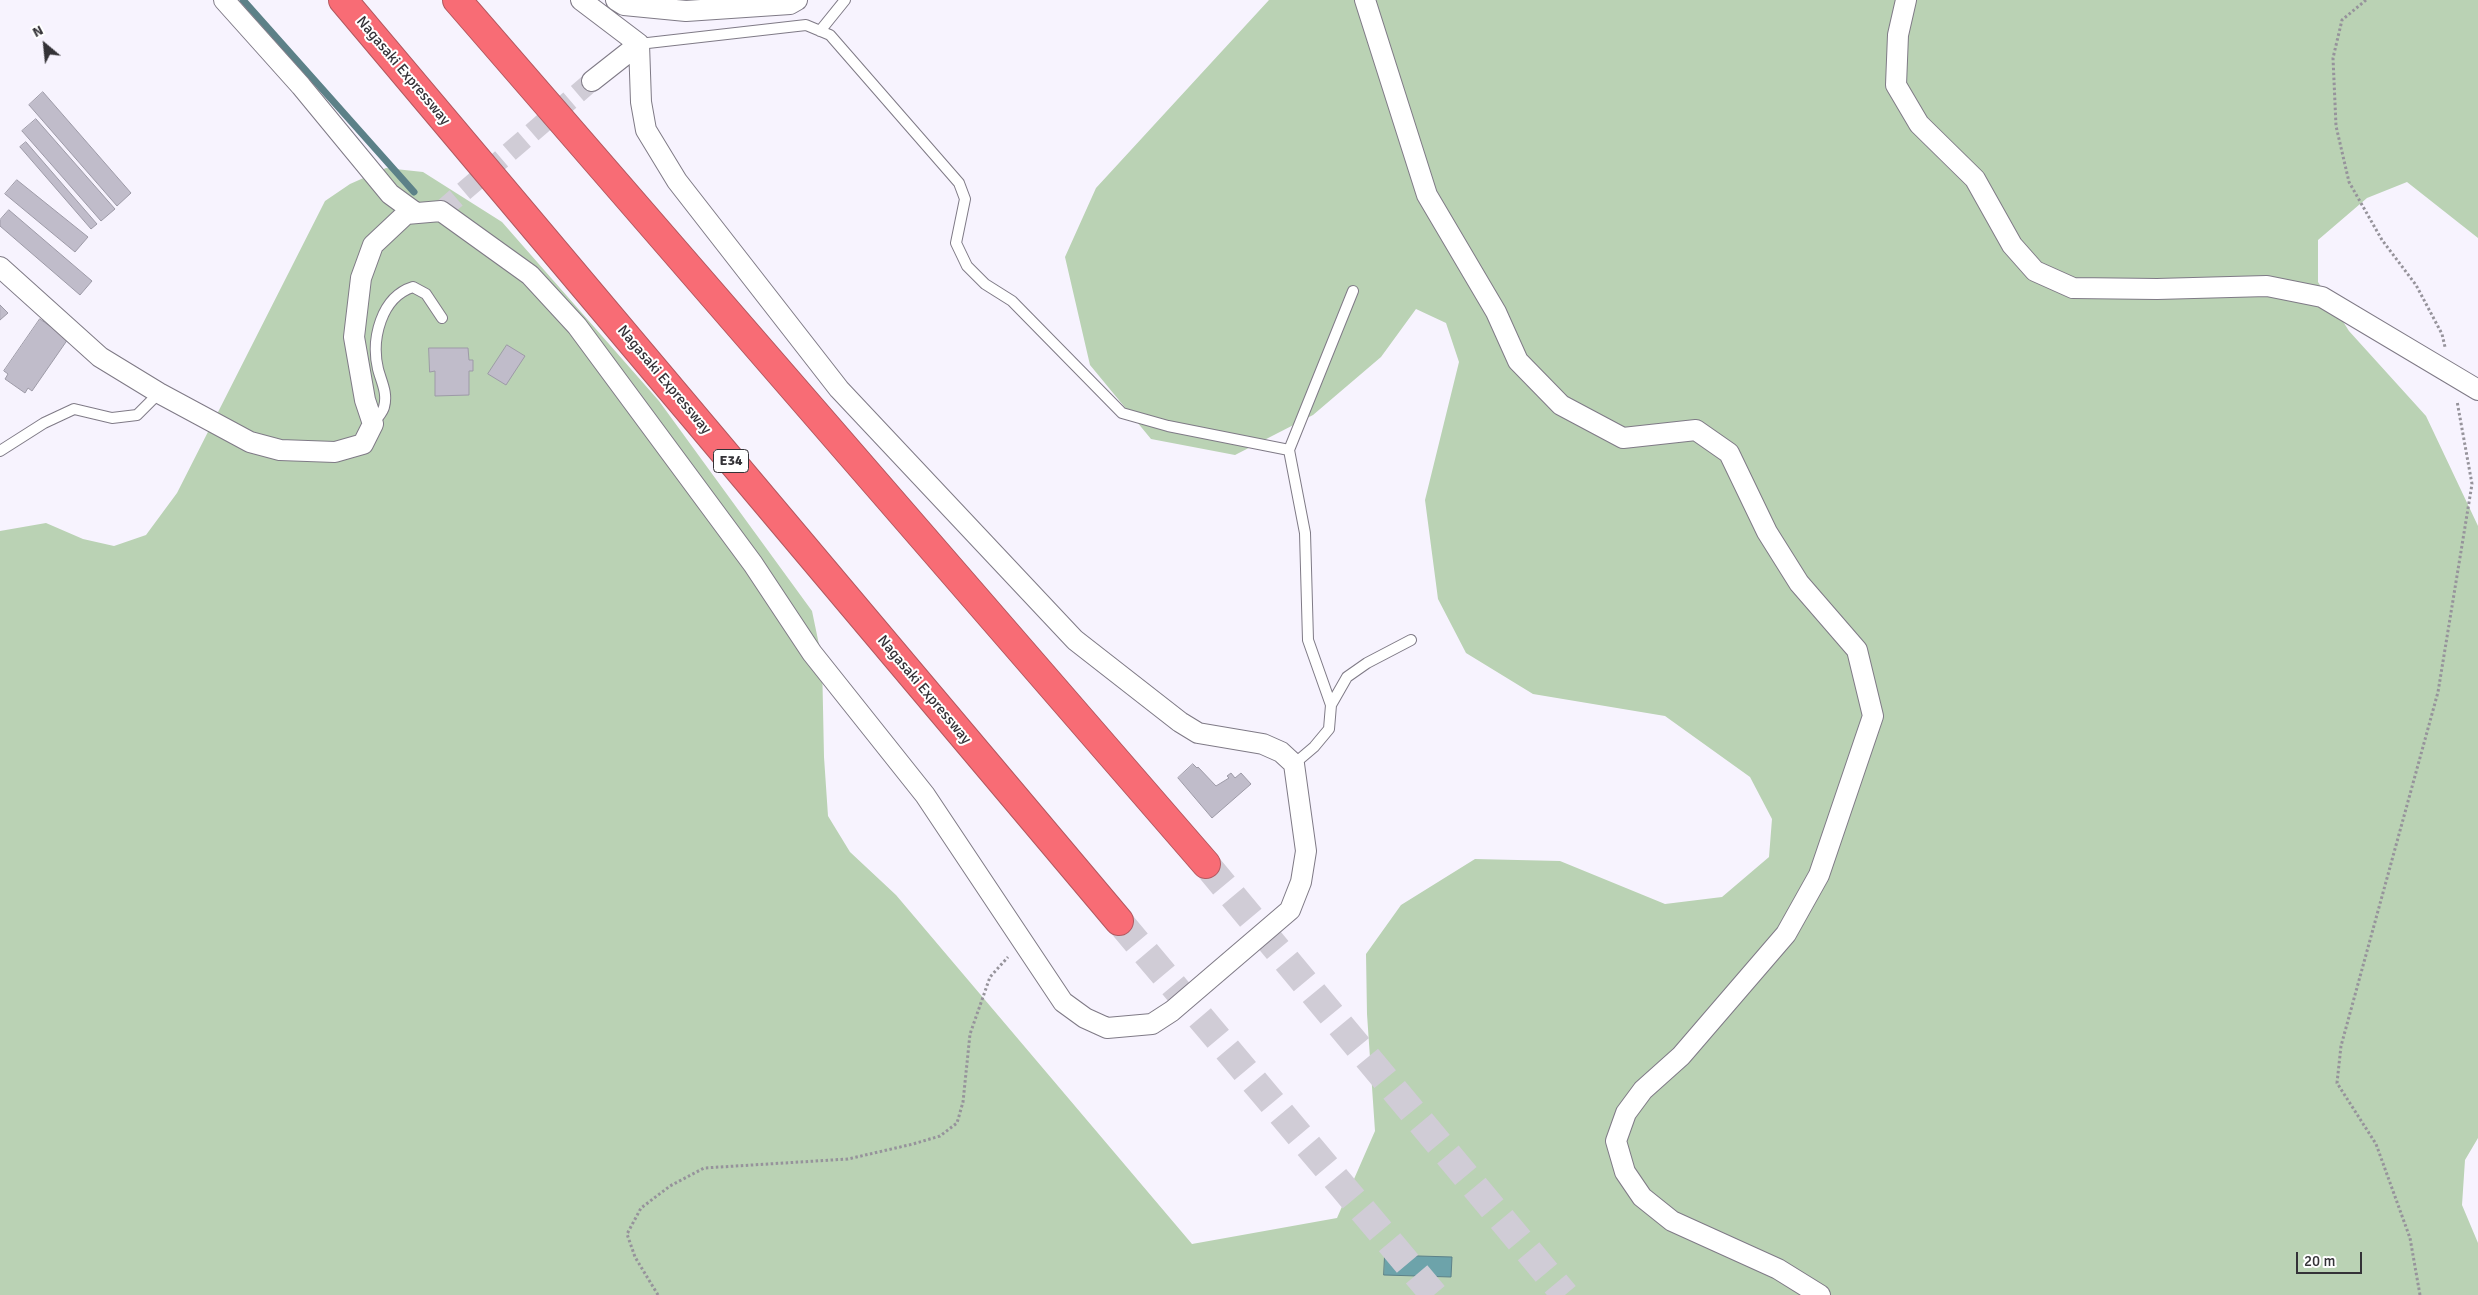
<!DOCTYPE html>
<html>
<head>
<meta charset="utf-8">
<style>
  body { margin:0 }
  #map { position:relative; width:2478px; height:1295px; overflow:hidden; background:#f7f3fe; font-family:Signika,sans-serif }
  canvas { display:block }
  .north { position:absolute; left:20px; top:20px; width:50px; height:50px; -webkit-text-stroke:4px #fff; paint-order:stroke; rotate:332deg; font-size:14px; font-weight:700; line-height:20px; text-align:center; color:#343237 }
  .north::after { content:''; display:block; margin:auto; width:18px; height:22px; background:#343237; clip-path:polygon(50% 0,100% 100%,50% 72%,0 100%) }
  .scale { position:absolute; left:2296px; top:1252px; width:66px; height:22px; box-sizing:border-box; border:2px solid #343237; border-top:0; padding-left:6px; font-size:15px; line-height:18px; white-space:nowrap; color:#343237; -webkit-text-stroke:4px #fff; paint-order:stroke }
</style>
</head>
<body>
<div id="map">
<canvas width="2478" height="1295"></canvas>
<div class="north">N</div>
<div class="scale">20 m</div>
</div>
<script>
const g = document.querySelector('canvas').getContext('2d');
g.lineJoin = 'round';
function fill(path, color) {
  g.fillStyle = color;
  g.fill(path, 'evenodd');
}
function trace(path, color, width, dash) {
  g.strokeStyle = color;
  g.lineWidth = width;
  g.lineCap = dash ? 'butt' : 'round';
  g.setLineDash(dash || []);
  g.stroke(path);
}
function drawText(font, color, halo, rows, align = 'center') {
  g.font = font + ' Signika,sans-serif';
  g.lineWidth = 4;
  g.setLineDash([]);
  g.textBaseline = 'middle';
  g.strokeStyle = halo;
  g.fillStyle = color;
  for (const [text, x, y, turn = 0] of rows) {
    g.save();
    g.translate(x, y);
    g.rotate((+turn || 0) * Math.PI / 180);
    g.textAlign = isNaN(turn) ? turn : align;
    if (halo) g.strokeText(text, 0, 0);
    g.fillText(text, 0, 0);
    g.restore();
  }
}
fill(new Path2D(`
  M 1269,0 L 2478,0 L 2478,238 L 2407,182 L 2367,198 L 2318,240 L 2318,282 L 2349,331 L 2426,416 L 2478,526 L 2478,1138 L 2465,1160 L 2462,1205 L 2478,1243 L 2478,1295 L 0,1295 L 0,531 L 46,523 L 83,539 L 114,546 L 146,535 L 177,493 L 325,201 L 350,184 L 386,168 L 423,172 L 502,222 L 659,401 L 812,611 L 822,659 L 824,757 L 828,816 L 850,852 L 896,895 L 1192,1244 L 1337,1218 L 1375,1131 L 1367,1014 L 1366,954 L 1401,905 L 1475,859 L 1560,861 L 1665,904 L 1722,897 L 1769,857 L 1772,819 L 1750,777 L 1665,716 L 1533,694 L 1466,653 L 1438,599 L 1425,500 L 1459,362 L 1446,323 L 1416,309 L 1381,357 L 1313,415 L 1235,455 L 1151,439 L 1090,365 L 1065,257 L 1096,188 Z`), '#bad2b4');
const water = new Path2D(`
  M 1385,1255 L 1452,1257 L 1451,1277 L 1384,1275 Z`);
fill(water, '#6da3aa');
trace(water, '#5c8188', 1);
trace(new Path2D(`
  M 243,0 L 414,192`), '#5c8188', 7);
const building = new Path2D(`
  M 43,92 L 131,193 L 117,206 L 29,105 Z
  M 36,119 L 115,209 L 101,221 L 22,131 Z
  M 26,142 L 97,224 L 91,229 L 20,147 Z
  M 17,180 L 88,237 L 75,252 L 5,194 Z
  M 9,210 L 92,281 L 80,295 L 0,226 L 0,220 Z
  M 0,305 L 8,313 L 0,320 Z
  M 40,319 L 68,339 L 32,391 L 28,388 L 25,393 L 5,379 L 8,374 L 4,371 Z
  M 507,345 L 525,356 L 506,385 L 488,374 Z
  M 429,348 L 468,348 L 469,360 L 473,360 L 473,371 L 469,371 L 469,395 L 435,396 L 435,371 L 430,372 Z
  M 1193,764 L 1197,768 L 1198,767 L 1216,786 L 1229,778 L 1227,776 L 1231,773 L 1235,778 L 1241,773 L 1251,784 L 1212,818 L 1178,778 Z`);
fill(building, '#c0bcca');
trace(building, '#9d9aa7', 1);
trace(new Path2D(`
  M 441,211 L 592,81`), '#d0ccd6', 20, [20, 10]);
trace(new Path2D(`
  M 1206,864 L 1565,1295
  M 1119,921 L 1434,1295`), '#d0ccd6', 28, [28, 14]);
const service = new Path2D(`
  M 820,31 L 845,0
  M 639,44 L 806,25 L 830,35 L 959,183 L 965,199 L 956,243 L 967,266 L 985,284 L 1012,301 L 1122,413 L 1168,426 L 1289,450 L 1353,291
  M 374,423 C 377,418 383,412 384,407 C 388,393 381,381 378,369 C 371,339 381,297 413,287 L 426,294 L 442,318
  M 1289,450 L 1305,533 L 1308,640 L 1331,705 L 1329,729 L 1314,747 L 1294,764
  M 0,451 L 44,423 L 74,409 L 112,418 L 137,415 L 159,393
  M 1331,705 L 1347,677 L 1367,663 L 1411,640`);
const minor = new Path2D(`
  M 224,0 L 301,86 L 390,194 L 416,213
  M 581,0 L 639,44 L 592,81
  M 616,0 L 624,5 L 686,11 L 790,4 L 797,0
  M 1365,0 L 1427,195 L 1496,312 L 1518,361 L 1561,405 L 1623,438 L 1696,430 L 1729,453 L 1767,532 L 1799,583 L 1857,650 L 1873,716 L 1819,875 L 1786,934 L 1681,1056 L 1643,1090 L 1626,1113 L 1616,1141 L 1625,1172 L 1642,1197 L 1672,1221 L 1778,1269 L 1820,1295
  M 1906,0 L 1898,35 L 1896,85 L 1919,124 L 1975,179 L 2012,245 L 2035,271 L 2073,288 L 2157,289 L 2267,286 L 2322,297 L 2478,390
  M 0,267 L 100,357 L 159,393 L 250,442 L 280,450 L 335,452 L 363,444 L 373,424 L 365,400 L 354,337 L 361,278 L 373,245 L 406,214 L 441,211 L 530,275 L 577,326 L 753,564 L 812,653 L 925,795 L 1063,1002 L 1085,1018 L 1107,1028 L 1152,1024 L 1172,1011 L 1290,910 L 1301,882 L 1306,851 L 1294,764 L 1281,752 L 1263,744 L 1198,733 L 1180,722 L 1075,640 L 839,389 L 677,181 L 646,130 L 641,102 L 639,44`);
const motorway = new Path2D(`
  M 343,0 L 1119,921
  M 457,0 L 1206,864`);
trace(service, '#7f7a86', 12);
trace(minor, '#7f7a86', 22);
trace(motorway, '#b3585f', 30);
trace(new Path2D(`
  M 2366,0 L 2342,20 L 2333,58 L 2336,126 L 2349,182 L 2382,240 L 2416,285 L 2442,334 L 2445,347
  M 658,1295 L 635,1257 L 627,1234 L 641,1208 L 670,1186 L 704,1168 L 848,1159 L 913,1144 L 940,1136 L 957,1123 L 963,1102 L 970,1034 L 990,977 L 1008,957
  M 2420,1295 L 2410,1238 L 2376,1144 L 2337,1083 L 2341,1046 L 2438,692 L 2472,484 L 2457,401`), '#96939b', 3, [2.5, 2.5]);
trace(service, '#fff', 10);
trace(minor, '#fff', 20);
trace(motorway, '#f86c75', 28);
for (const [x, y, w] of [
  [731,461,35]
]) {
  const box = new Path2D();
  box.roundRect(x - w / 2, y - 11.5, w, 23, 4);
  g.fillStyle = '#fff';
  g.fill(box);
  trace(box, '#343237', 1);
}
drawText('bold 14px', '#343237', null, [
  ["E34",731,461]
]);
drawText('15px', '#343237', '#fff', [
  ["Nagasaki Expressway",403,71,50],
  ["Nagasaki Expressway",664,380,50],
  ["Nagasaki Expressway",924,690,50]
]);
</script>
</body>
</html>
